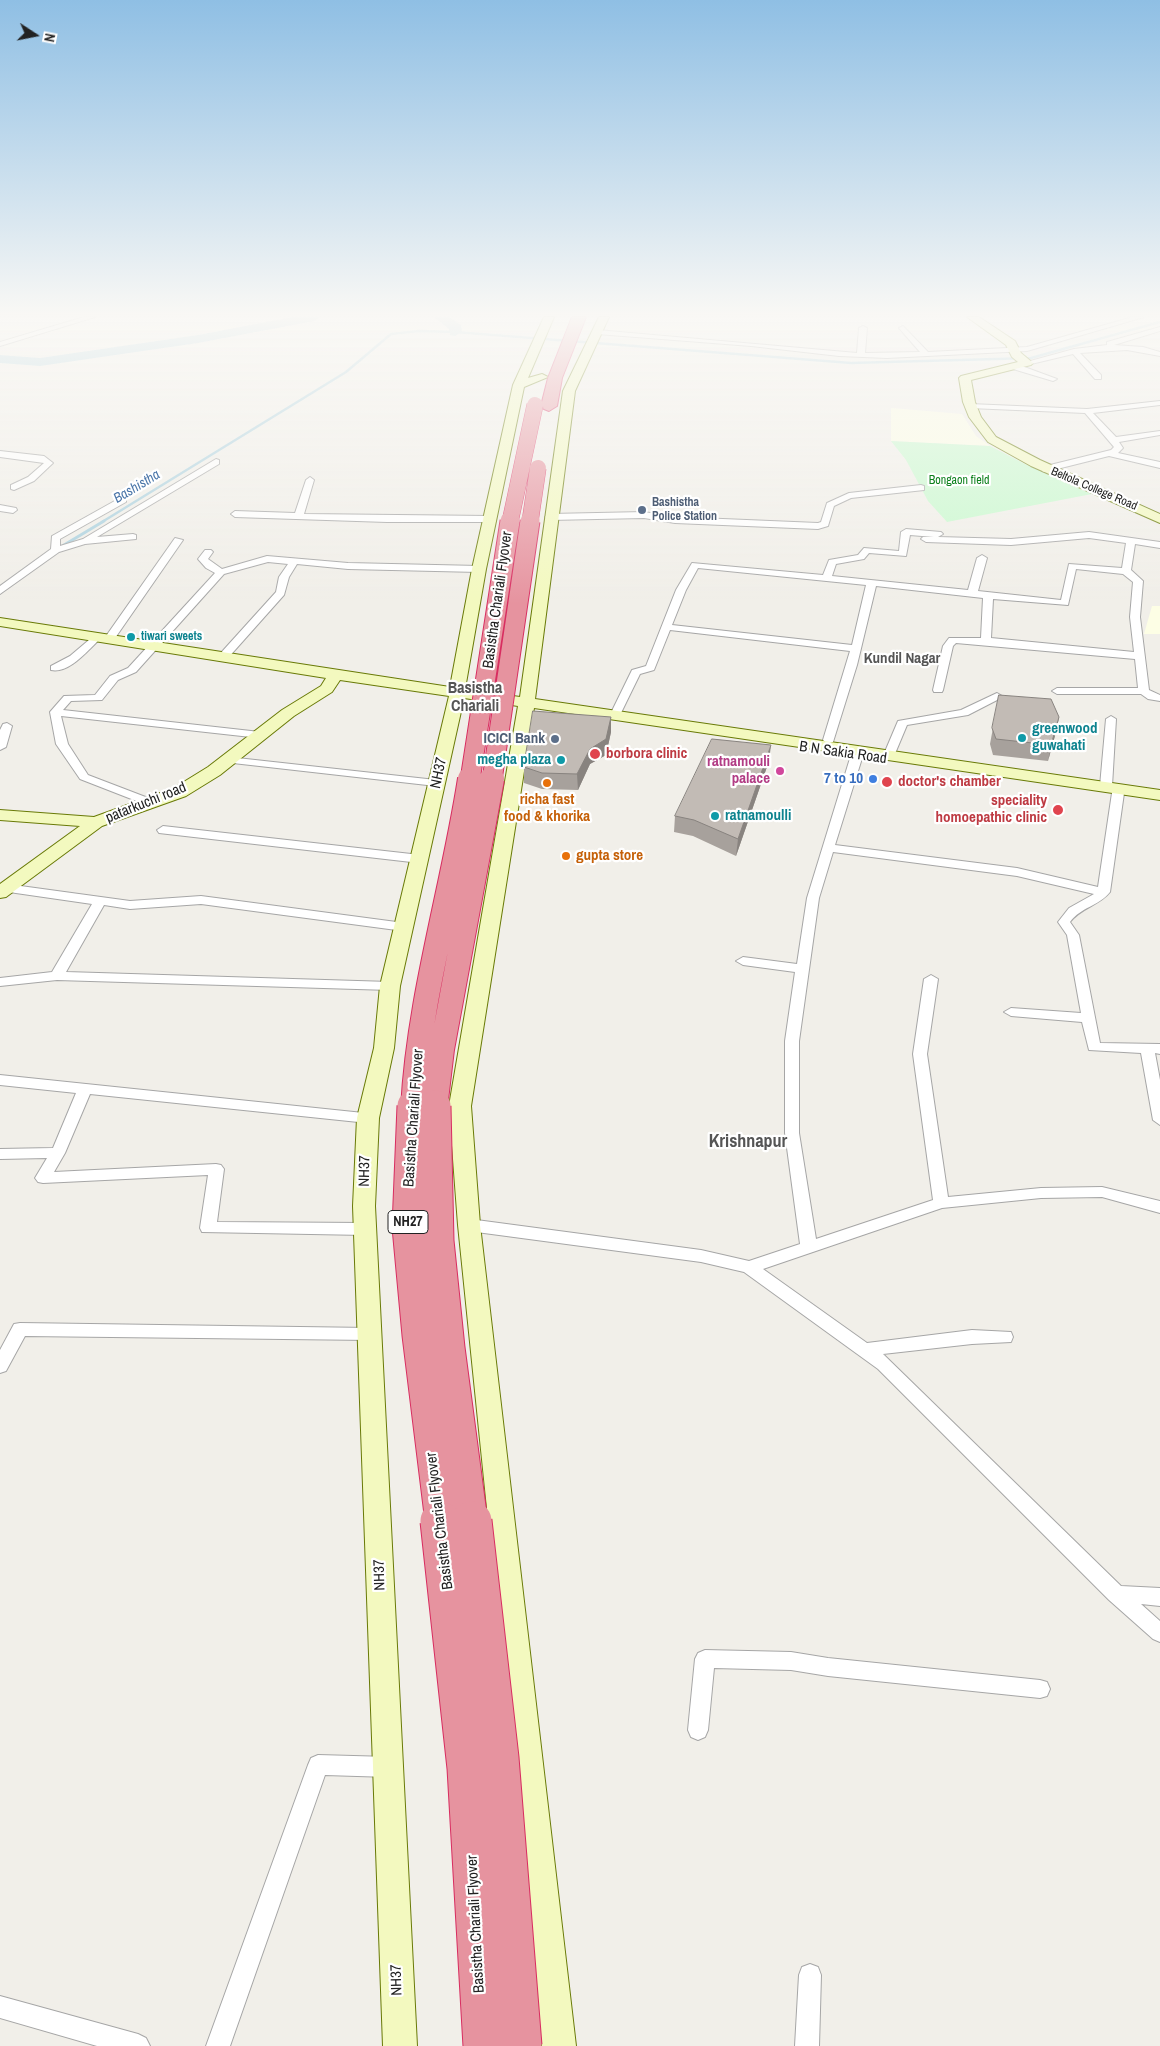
<!DOCTYPE html>
<html>
<head>
<meta charset="utf-8">
<style>
  body { margin:0 }
  #map { position:relative; width:1160px; height:2046px; overflow:hidden; background:#f1efe9; font-family:"Archivo Narrow",sans-serif }
  canvas { display:block }
  .north { position:absolute; left:10px; top:10px; width:50px; height:50px; -webkit-text-stroke:4px #fff; paint-order:stroke; rotate:101deg; font-size:14px; font-weight:700; line-height:20px; text-align:center; color:#222 }
  .north::after { content:''; display:block; margin:auto; width:18px; height:22px; background:#222; clip-path:polygon(50% 0,100% 100%,50% 72%,0 100%) }
</style>
</head>
<body>
<div id="map">
<canvas width="1160" height="2046"></canvas>
<div class="north">N</div>
</div>
<script>
const g = document.querySelector('canvas').getContext('2d');
g.lineJoin = 'round';
function fill(path, color) {
  g.fillStyle = color;
  g.fill(path, 'evenodd');
}
function trace(path, color, width, dash) {
  g.strokeStyle = color;
  g.lineWidth = width;
  g.lineCap = dash ? 'butt' : 'round';
  g.setLineDash(dash || []);
  g.stroke(path);
}
function drawText(font, color, halo, rows, align = 'center') {
  g.font = font + ' "Archivo Narrow",sans-serif';
  g.lineWidth = 4.5;
  g.setLineDash([]);
  g.textBaseline = 'middle';
  g.strokeStyle = halo;
  g.fillStyle = color;
  for (const [text, x, y, turn = 0] of rows) {
    g.save();
    g.translate(x, y);
    g.rotate((+turn || 0) * Math.PI / 180);
    g.textAlign = isNaN(turn) ? turn : align;
    if (halo) g.strokeText(text, 0, 0);
    g.fillText(text, 0, 0);
    g.restore();
  }
}
fill(new Path2D(`
  M 891,408 L 962,414 L 976,436 L 990,446 L 891,441 Z
  M 1152,606 L 1160,606 L 1160,634 L 1144,634 Z`), '#fdfee5');
fill(new Path2D(`
  M 891,441 L 990,446 L 1025,464 L 1092,494 L 947,522 L 928,501 L 906,460 Z`), '#c8f9ce');
trace(new Path2D(`
  M 102,522 L 346,372 L 391,334 L 419,331 L 455,332 L 851,363 L 1031,358 L 1160,322`), '#aad0de', 2.5);
trace(new Path2D(`
  M 59,548 L 104,521`), '#aad0de', 3);
fill(new Path2D(`
  M 293,317 L 320,317 L 314,321 L 198,343 L 40,366 L 0,363 L 0,355 L 40,358 L 198,335 Z
  M 434,317 L 449,317 L 461,325 L 462,332 L 455,336 L 450,335 L 449,329 Z`), '#aad0de');
const street = new Path2D(`
  M 84,317 L 95,317 L 0,346 L 0,342 Z
  M 1133,317 L 1144,317 L 1027,351 L 887,358 L 839,356 L 751,346 L 597,334 L 593,332 L 597,330 L 857,353 L 859,328 L 863,326 L 867,328 L 865,353 L 920,352 L 899,328 L 903,326 L 928,352 L 1027,347 Z
  M 1160,327 L 1160,331 L 1114,345 L 1143,347 L 1160,352 L 1160,356 L 1127,350 L 1080,353 L 1101,375 L 1101,379 L 1095,379 L 1073,354 L 1027,365 L 1023,363 L 1074,349 L 1107,345 L 1107,342 Z
  M 1013,365 L 1019,365 L 1057,379 L 1053,381 L 1013,369 Z
  M 1160,401 L 1160,405 L 1093,413 L 1116,437 L 1160,431 L 1160,435 L 1119,442 L 1123,448 L 1118,453 L 1160,462 L 1160,468 L 1109,456 L 1045,472 L 1042,471 L 1042,467 L 1111,450 L 1114,447 L 1085,413 L 970,408 L 966,406 L 970,404 L 1087,409 Z
  M 0,451 L 44,456 L 53,463 L 34,481 L 14,490 L 11,489 L 11,485 L 28,477 L 44,463 L 0,457 Z
  M 216,459 L 219,460 L 219,464 L 97,537 L 133,534 L 136,535 L 136,539 L 85,544 L 59,552 L 0,594 L 0,586 L 51,549 L 52,536 L 120,498 L 126,498 L 126,502 L 60,539 L 60,546 L 83,539 Z
  M 310,477 L 314,480 L 304,514 L 490,516 L 495,519 L 490,522 L 387,522 L 235,517 L 231,514 L 235,511 L 295,513 L 306,480 Z
  M 921,485 L 924,486 L 924,490 L 851,498 L 834,506 L 828,526 L 818,529 L 675,523 L 644,518 L 550,520 L 545,517 L 550,514 L 644,512 L 675,517 L 818,523 L 821,522 L 827,503 L 849,493 Z
  M 0,505 L 16,508 L 17,510 L 13,513 L 0,511 Z
  M 906,529 L 941,532 L 943,534 L 938,537 L 1011,539 L 1089,532 L 1160,542 L 1160,548 L 1135,544 L 1131,570 L 1143,581 L 1140,617 L 1149,690 L 1160,695 L 1160,701 L 1148,699 L 1141,694 L 1057,694 L 1052,691 L 1057,688 L 1138,688 L 1135,659 L 956,643 L 953,646 L 943,690 L 942,692 L 934,692 L 933,690 L 943,646 L 949,638 L 981,638 L 983,598 L 876,586 L 857,665 L 833,742 L 825,742 L 823,740 L 850,651 L 670,630 L 654,670 L 640,674 L 619,717 L 611,717 L 610,715 L 632,670 L 646,666 L 676,590 L 692,563 L 823,575 L 829,560 L 858,555 L 864,548 L 899,551 L 901,532 ZM 910,535 L 934,537 L 923,537 L 921,539 L 926,542 L 1011,545 L 1089,538 L 1126,543 L 1122,568 L 1069,564 L 1061,600 L 978,591 L 987,558 L 982,555 L 977,558 L 968,590 L 832,576 L 836,564 L 864,559 L 869,553 L 906,556 ZM 698,568 L 866,585 L 852,645 L 672,625 L 686,590 ZM 1076,569 L 1123,574 L 1133,582 L 1130,617 L 1134,652 L 991,638 L 993,599 L 1068,605 Z
  M 175,538 L 183,540 L 113,641 L 105,641 L 104,639 Z
  M 205,550 L 211,550 L 213,552 L 208,559 L 222,569 L 267,556 L 348,563 L 479,566 L 484,569 L 479,572 L 348,569 L 297,564 L 289,577 L 284,595 L 227,659 L 219,659 L 219,655 L 276,592 L 279,577 L 288,564 L 268,562 L 224,574 L 136,672 L 118,680 L 102,700 L 71,701 L 63,710 L 260,732 L 266,735 L 260,738 L 61,716 L 68,744 L 88,775 L 156,801 L 158,803 L 152,807 L 80,779 L 56,744 L 50,712 L 64,696 L 95,695 L 110,676 L 128,668 L 215,573 L 206,568 L 198,559 Z
  M 96,634 L 101,637 L 100,639 C 88,650 69,674 51,670 L 51,666 L 70,656 Z
  M 997,693 L 1002,696 L 1001,698 L 968,715 L 907,725 L 894,756 L 890,757 L 884,754 L 898,721 L 961,710 Z
  M 1111,716 L 1116,719 L 1112,786 L 1106,789 L 1100,786 L 1106,719 Z
  M 7,723 L 12,726 L 6,747 L 0,750 L 0,730 L 3,724 Z
  M 857,752 L 863,755 L 835,845 L 1017,868 L 1098,887 L 1112,793 L 1114,791 L 1122,791 L 1124,793 L 1110,892 C 1099,906 1081,907 1070,922 L 1079,935 L 1100,1043 L 1160,1044 L 1160,1054 L 1155,1053 L 1160,1080 L 1160,1125 L 1153,1120 L 1141,1053 L 1089,1050 L 1082,1022 L 1011,1016 L 1004,1012 L 1011,1008 L 1081,1013 L 1067,935 L 1058,922 L 1069,908 L 1094,894 L 1017,876 L 833,852 L 819,898 L 799,1041 L 799,1133 L 816,1239 L 933,1200 L 913,1054 L 924,979 L 931,975 L 938,979 L 927,1054 L 948,1197 L 1041,1188 L 1102,1187 L 1160,1201 L 1160,1213 L 1102,1197 L 1041,1198 L 942,1208 L 763,1269 L 867,1343 L 972,1330 L 1011,1332 L 1013,1337 L 1011,1342 L 972,1344 L 883,1354 L 1121,1586 L 1160,1588 L 1160,1606 L 1141,1604 L 1160,1621 L 1160,1642 L 1153,1639 L 1109,1600 L 878,1369 L 744,1272 L 701,1262 L 469,1231 L 463,1229 L 461,1225 L 463,1221 L 469,1219 L 701,1250 L 749,1261 L 800,1244 L 785,1133 L 785,1041 L 795,972 L 743,965 L 736,961 L 743,957 L 797,964 L 807,898 L 851,755 Z
  M 228,757 L 436,780 L 442,783 L 436,786 L 224,762 L 222,760 Z
  M 163,826 L 420,855 L 426,859 L 420,863 L 159,833 L 157,830 Z
  M 6,884 L 130,901 L 201,896 L 404,923 L 410,927 L 404,931 L 201,904 L 130,909 L 104,905 L 66,972 L 390,982 L 397,986 L 390,990 L 57,980 L 0,986 L 0,978 L 52,972 L 92,904 L 2,891 L 0,888 Z
  M 0,1075 L 373,1114 L 375,1118 L 373,1122 L 368,1123 L 90,1094 L 65,1153 L 54,1172 L 216,1164 L 221,1165 L 224,1169 L 217,1222 L 365,1223 L 371,1225 L 373,1229 L 371,1233 L 365,1235 L 202,1232 L 200,1228 L 208,1175 L 43,1183 L 38,1182 L 35,1178 L 47,1158 L 0,1159 L 0,1149 L 53,1148 L 76,1093 L 0,1085 Z
  M 20,1323 L 370,1328 L 376,1329 L 378,1334 L 376,1339 L 370,1340 L 25,1336 L 6,1371 L 0,1373 L 0,1350 L 14,1324 Z
  M 705,1650 L 791,1652 L 828,1658 L 1040,1680 L 1047,1682 L 1050,1689 L 1047,1696 L 1040,1698 L 828,1676 L 791,1670 L 714,1668 L 708,1730 L 705,1737 L 698,1740 L 691,1737 L 688,1730 L 695,1659 L 698,1653 Z
  M 318,1755 L 389,1757 L 396,1760 L 399,1767 L 396,1774 L 389,1777 L 325,1775 L 230,2046 L 206,2046 L 308,1765 L 311,1758 Z
  M 810,1964 L 818,1967 L 821,1975 L 819,2046 L 795,2046 L 799,1975 L 802,1967 Z
  M 0,1996 L 138,2034 L 146,2038 L 150,2046 L 97,2046 L 0,2018 Z`);
const secondary = new Path2D(`
  M 544,317 L 554,317 L 528,378 L 542,374 L 548,377 L 524,387 L 486,569 L 465,689 L 520,697 L 563,391 L 599,317 L 609,317 L 575,391 L 535,699 L 1160,790 L 1160,800 L 534,708 L 471,1106 L 480,1225 L 576,2046 L 542,2046 L 458,1225 L 449,1106 L 518,706 L 464,698 L 400,986 L 394,1048 L 379,1118 L 375,1206 L 417,2046 L 383,2046 L 353,1206 L 357,1118 L 374,1048 L 380,986 L 449,696 L 340,680 L 332,692 L 294,716 L 220,775 L 186,796 L 102,826 L 6,897 L 0,898 L 0,884 L 80,826 L 0,820 L 0,810 L 94,817 L 174,788 L 208,767 L 282,710 L 321,686 L 326,678 L 0,626 L 0,618 L 450,687 L 472,569 L 513,385 Z
  M 967,317 L 979,317 L 1015,341 L 1021,353 L 1033,363 L 1031,365 L 971,380 L 975,402 L 981,417 L 996,437 L 1040,460 L 1160,514 L 1160,523 L 1031,466 L 988,442 L 969,417 L 963,402 L 959,378 L 961,376 L 1018,362 L 1012,357 L 1006,345 Z`);
const highway = new Path2D(`
  M 572,317 L 586,317 L 562,378 L 557,406 L 549,411 L 544,409 L 541,406 L 548,378 Z`);
trace(street, '#a6a6a6', 2);
trace(secondary, '#697a07', 2);
trace(highway, '#d82d60', 2);
fill(street, '#fff');
fill(secondary, '#f3f9bf');
fill(highway, '#e6939f');
const highwayBridgeFar4 = new Path2D(`
  M 510,522 L 535,405
  M 530,522 L 538,468`);
const highwayBridgeFar3 = new Path2D(`
  M 470,780 L 510,521
  M 492,780 L 530,521`);
const highwayBridgeFar2 = new Path2D(`
  M 413,1108 C 419,996 453,889 470,779
  M 435,1108 L 442,1049 L 492,779`);
const highwayBridgeFar1 = new Path2D(`
  M 413,1106 L 408,1227 L 418,1335 L 441,1522
  M 435,1106 L 438,1241 L 449,1348 L 472,1522`);
const highwayBridge = new Path2D(`
  M 440,1521 L 467,1768 L 483,2046
  M 472,1521 L 499,1758 L 522,2046`);
trace(highwayBridgeFar4, '#d82d60', 17, []);
trace(highwayBridgeFar3, '#d82d60', 21, []);
trace(highwayBridgeFar2, '#d82d60', 26, []);
trace(highwayBridgeFar1, '#d82d60', 33, []);
trace(highwayBridge, '#d82d60', 41, []);
trace(highwayBridgeFar4, '#e6939f', 16);
trace(highwayBridgeFar3, '#e6939f', 19);
trace(highwayBridgeFar2, '#e6939f', 24);
trace(highwayBridgeFar1, '#e6939f', 31);
trace(highwayBridge, '#e6939f', 39);
fill(new Path2D(`
  M 999,695 L 1059,717 L 1056,732 L 1048,761 L 993,755 L 990,744 Z
  M 611,717 L 611,732 L 606,755 L 590,764 L 578,790 L 542,789 L 524,783 L 524,767 Z
  M 769,761 L 736,856 L 693,836 L 674,832 L 675,816 Z`), '#a7a19c');
fill(new Path2D(`
  M 611,717 L 611,732 L 606,755 L 590,764 L 578,790 L 577,774 L 590,749 Z
  M 1059,717 L 1056,732 L 1048,761 L 1051,745 Z
  M 771,745 L 769,761 L 736,856 L 738,839 Z`), '#88837f');
const building = new Path2D(`
  M 999,695 L 1051,699 L 1059,717 L 1051,745 L 996,739 L 992,728 Z
  M 533,711 L 611,717 L 606,739 L 590,749 L 577,774 L 542,773 L 524,767 Z
  M 712,739 L 771,745 L 738,839 L 694,820 L 675,816 Z`);
fill(building, '#c2bbb5');
trace(building, '#88837f', 1);
const sky = g.createLinearGradient(0, 0, 0, 604);
sky.addColorStop(0, '#8fbfe4');
sky.addColorStop(0.52, '#f9f8f5');
sky.addColorStop(1, '#f9f8f500');
g.fillStyle = sky;
g.fillRect(0, 0, 1160, 604);
for (const [x, y, r, color] of [
  [642,510,5,"#5c6f8a"],
  [131,637,5,"#0f9aa8"],
  [1022,738,5,"#0f9aa8"],
  [555,739,5,"#5c6f8a"],
  [595,754,6,"#e0444e"],
  [561,760,5,"#0f9aa8"],
  [780,771,5,"#d1479c"],
  [873,779,5,"#3f7fe0"],
  [887,782,6,"#e0444e"],
  [547,783,5,"#e8710a"],
  [1058,810,6,"#e0444e"],
  [715,816,5,"#0f9aa8"],
  [566,856,5,"#e8710a"]
]) {
  const dot = new Path2D();
  dot.arc(x, y, r, 0, 2 * Math.PI);
  g.fillStyle = color;
  g.fill(dot);
  trace(dot, '#fff', 2);
}
drawText('12px', '#0e811d', '#fff', [
  ["Bongaon field",959,481]
]);
drawText('12px', '#222', '#fff', [
  ["Beltola College Road",1094,489,23]
]);
drawText('bold 12px', '#4e5e75', '#fff', [
  ["Bashistha",652,503],
  ["Police Station",652,517]
], 'left');
drawText('bold 12px', '#0d838f', '#fff', [
  ["tiwari sweets",141,637]
], 'left');
drawText('italic 14px', '#4b76a9', '#fff', [
  ["Bashistha",137,487,-31]
]);
for (const [x, y, w] of [
  [408,1222,40]
]) {
  const box = new Path2D();
  box.roundRect(x - w / 2, y - 11.5, w, 23, 4);
  g.fillStyle = '#fff';
  g.fill(box);
  trace(box, '#222', 1);
}
drawText('bold 14px', '#222', null, [
  ["NH27",408,1222]
]);
drawText('15px', '#222', '#fff', [
  ["Basistha Chariali Flyover",498,600,-82],
  ["B N Sakia Road",843,753,8],
  ["NH37",439,773,-78],
  ["patarkuchi road",146,803,-22],
  ["Basistha Chariali Flyover",414,1118,-86],
  ["NH37",365,1171,-89],
  ["Basistha Chariali Flyover",440,1521,-97],
  ["NH37",380,1575,-92],
  ["Basistha Chariali Flyover",476,1924,-93],
  ["NH37",397,1980,-92]
]);
drawText('bold 15px', '#555', '#fff', [
  ["Kundil Nagar",902,659]
]);
drawText('bold 15px', '#0d838f', '#fff', [
  ["greenwood",1032,729],
  ["guwahati",1032,746],
  ["megha plaza",551,760,"right"],
  ["ratnamoulli",725,816]
], 'left');
drawText('bold 15px', '#4e5e75', '#fff', [
  ["ICICI Bank",545,739]
], 'right');
drawText('bold 15px', '#be3a42', '#fff', [
  ["borbora clinic",606,754],
  ["doctor's chamber",898,782],
  ["speciality",1047,801,"right"],
  ["homoepathic clinic",1047,818,"right"]
], 'left');
drawText('bold 15px', '#b23c85', '#fff', [
  ["ratnamouli",770,762],
  ["palace",770,779]
], 'right');
drawText('bold 15px', '#366cbe', '#fff', [
  ["7 to 10",863,779]
], 'right');
drawText('bold 15px', '#c56008', '#fff', [
  ["richa fast",547,800],
  ["food & khorika",547,817],
  ["gupta store",576,856,"left"]
]);
drawText('bold 16px', '#555', '#fff', [
  ["Basistha",475,689],
  ["Chariali",475,707]
]);
drawText('bold 18px', '#555', '#fff', [
  ["Krishnapur",748,1142]
]);
</script>
</body>
</html>
